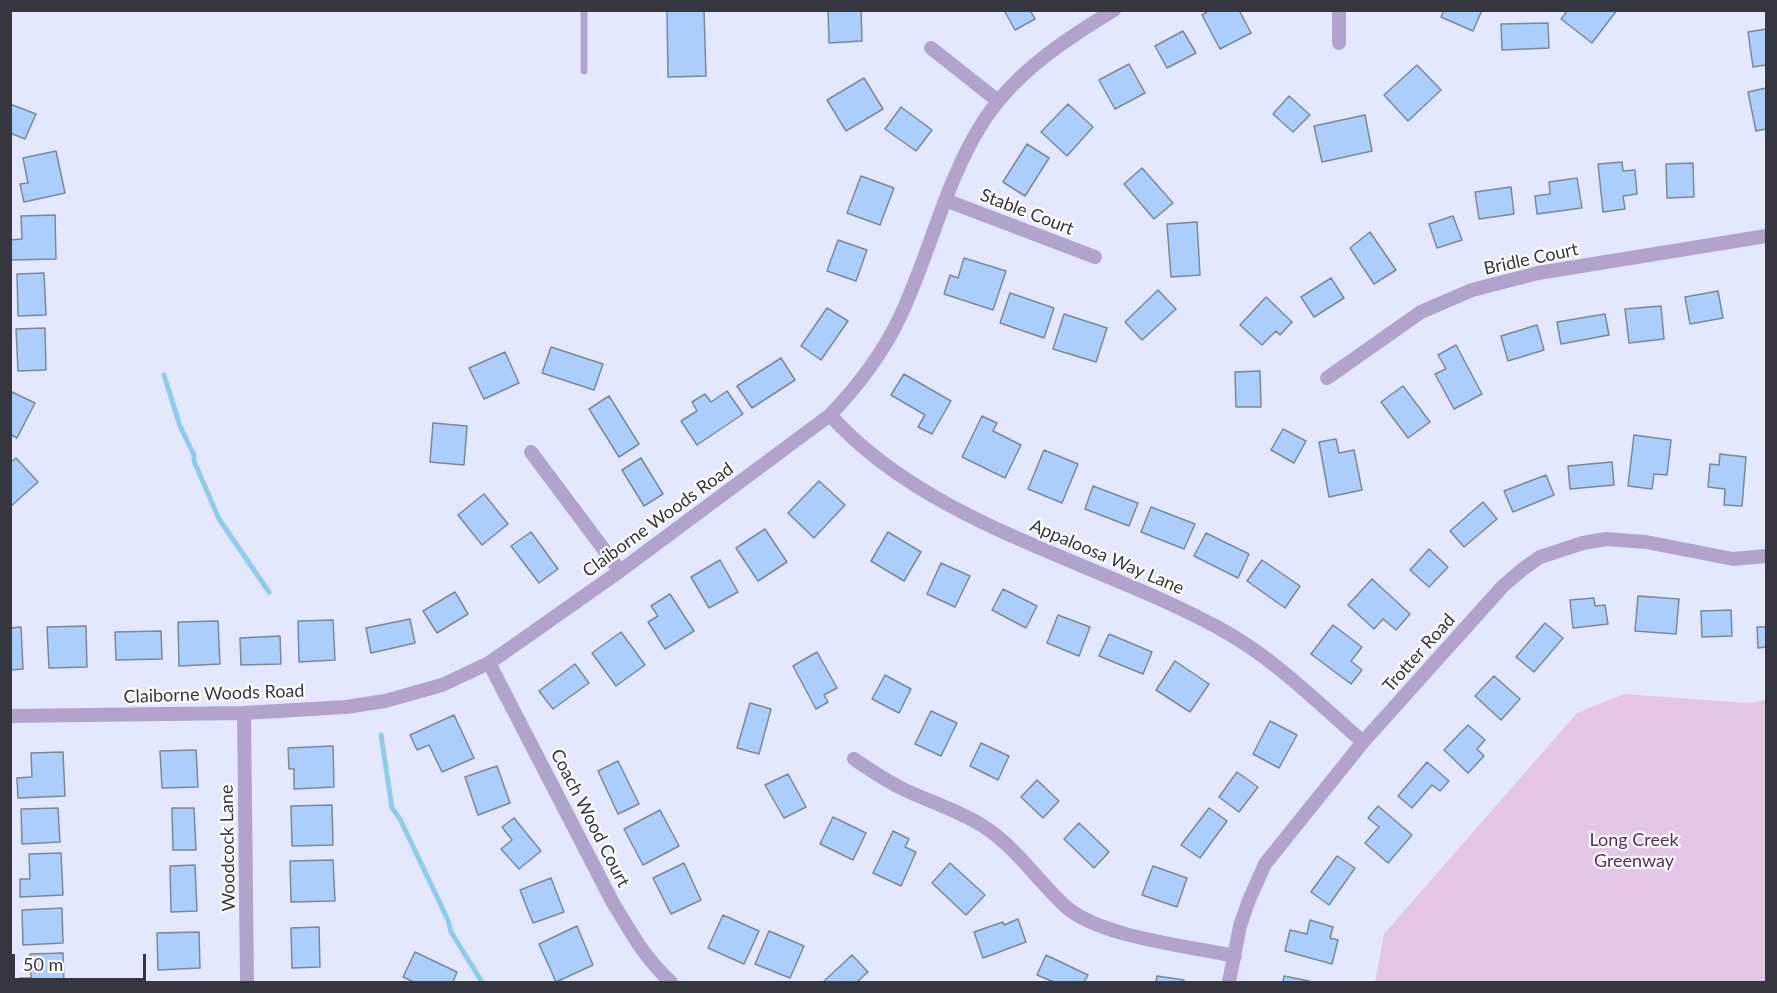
<!DOCTYPE html>
<html>
<head>
<meta charset="utf-8">
<style>
  body { margin:0 }
  #map { position:relative; width:1777px; height:993px; overflow:hidden; background:#e4e8fe; font-family:Lato,sans-serif }
  canvas { display:block }
  .frame { position:absolute; inset:0; border:12px solid #35363f; pointer-events:none }
  .scale { position:absolute; left:12px; top:954px; width:134px; height:27px; box-sizing:border-box; border:3px solid #35363f; border-top:0; padding-left:8px; font-size:18px; line-height:21px; white-space:nowrap; color:#35363f; -webkit-text-stroke:4px #fff; paint-order:stroke }
</style>
</head>
<body>
<div id="map">
<canvas width="1777" height="993"></canvas>
<div class="frame"></div>
<div class="scale">50 m</div>
</div>
<script>
const g = document.querySelector('canvas').getContext('2d');
g.lineJoin = 'round';
function fill(path, color) {
  g.fillStyle = color;
  g.fill(path, 'evenodd');
}
function trace(path, color, width, dash) {
  g.strokeStyle = color;
  g.lineWidth = width;
  g.lineCap = dash ? 'butt' : 'round';
  g.setLineDash(dash || []);
  g.stroke(path);
}
function drawText(font, color, halo, rows, align = 'center') {
  g.font = font + ' Lato,sans-serif';
  g.lineWidth = 4.5;
  g.setLineDash([]);
  g.textBaseline = 'middle';
  g.strokeStyle = halo;
  g.fillStyle = color;
  for (const [text, x, y, turn = 0] of rows) {
    g.save();
    g.translate(x, y);
    g.rotate((+turn || 0) * Math.PI / 180);
    g.textAlign = isNaN(turn) ? turn : align;
    if (halo) g.strokeText(text, 0, 0);
    g.fillText(text, 0, 0);
    g.restore();
  }
}
fill(new Path2D(`
  M 1624,694 L 1748,703 L 1766,700 L 1766,982 L 1375,982 L 1384,934 L 1577,713 Z`), '#e4c5e7');
trace(new Path2D(`
  M 164,375 L 180,426 L 194,455 L 194,461 L 219,519 L 269,592
  M 381,735 L 392,808 L 400,819 L 448,920 L 451,932 L 482,982`), '#91cbeb', 5);
const building = new Path2D(`
  M 667,10 L 704,10 L 706,76 L 668,77 Z
  M 828,10 L 861,10 L 862,41 L 829,43 Z
  M 1004,10 L 1030,10 L 1035,19 L 1015,30 Z
  M 1210,10 L 1239,10 L 1251,33 L 1220,49 L 1202,15 Z
  M 1444,10 L 1482,10 L 1473,31 L 1441,17 Z
  M 1568,10 L 1617,10 L 1592,43 L 1561,19 Z
  M 1548,23 L 1549,48 L 1502,50 L 1501,24 Z
  M 1766,29 L 1766,65 L 1753,67 L 1748,32 Z
  M 1183,31 L 1196,53 L 1167,68 L 1155,46 Z
  M 1129,64 L 1145,93 L 1115,109 L 1099,80 Z
  M 1417,65 L 1441,90 L 1408,121 L 1384,95 Z
  M 864,78 L 883,109 L 846,131 L 827,100 Z
  M 1766,88 L 1766,129 L 1756,131 L 1748,92 Z
  M 1289,96 L 1310,115 L 1293,132 L 1273,114 Z
  M 10,104 L 36,114 L 25,139 L 10,133 Z
  M 1068,104 L 1093,127 L 1067,156 L 1041,132 Z
  M 901,107 L 932,130 L 916,151 L 885,129 Z
  M 1365,115 L 1372,151 L 1322,162 L 1314,126 Z
  M 1027,144 L 1049,158 L 1025,196 L 1003,182 Z
  M 56,151 L 65,193 L 24,202 L 20,184 L 28,183 L 23,158 Z
  M 1622,162 L 1623,171 L 1635,170 L 1637,194 L 1623,196 L 1625,209 L 1603,212 L 1598,164 Z
  M 1693,163 L 1694,197 L 1667,198 L 1666,164 Z
  M 1142,168 L 1173,203 L 1154,219 L 1124,184 Z
  M 861,176 L 894,188 L 880,225 L 847,213 Z
  M 1577,178 L 1582,208 L 1537,214 L 1535,196 L 1550,194 L 1549,182 Z
  M 1511,187 L 1514,214 L 1479,219 L 1475,192 Z
  M 55,215 L 56,259 L 10,260 L 10,240 L 22,239 L 21,216 Z
  M 1453,216 L 1462,240 L 1437,248 L 1429,224 Z
  M 1197,222 L 1200,275 L 1171,277 L 1167,224 Z
  M 1370,232 L 1396,270 L 1374,284 L 1350,248 Z
  M 838,240 L 867,250 L 856,281 L 827,271 Z
  M 964,258 L 1006,271 L 993,310 L 944,294 L 950,275 L 958,278 Z
  M 44,273 L 46,315 L 18,316 L 17,274 Z
  M 1331,278 L 1344,298 L 1314,317 L 1301,297 Z
  M 1158,290 L 1176,309 L 1142,340 L 1125,322 Z
  M 1718,291 L 1723,318 L 1690,324 L 1685,297 Z
  M 1010,293 L 1054,308 L 1044,338 L 1000,323 Z
  M 1266,297 L 1292,322 L 1280,335 L 1276,331 L 1262,345 L 1240,325 Z
  M 1661,306 L 1664,339 L 1629,343 L 1625,309 Z
  M 827,308 L 848,321 L 821,360 L 801,346 Z
  M 1064,314 L 1107,328 L 1096,362 L 1053,349 Z
  M 1605,314 L 1609,335 L 1561,344 L 1557,322 Z
  M 1537,325 L 1544,350 L 1508,361 L 1501,336 Z
  M 45,328 L 46,370 L 18,371 L 16,329 Z
  M 1456,345 L 1482,394 L 1454,409 L 1435,374 L 1446,369 L 1438,355 Z
  M 551,347 L 603,364 L 594,390 L 542,373 Z
  M 505,352 L 519,383 L 484,399 L 469,368 Z
  M 781,358 L 795,380 L 752,408 L 737,386 Z
  M 1260,371 L 1261,407 L 1236,407 L 1235,372 Z
  M 904,374 L 951,401 L 932,434 L 918,427 L 925,415 L 891,395 Z
  M 1403,386 L 1430,422 L 1408,438 L 1381,402 Z
  M 727,391 L 743,414 L 697,445 L 681,421 L 697,411 L 692,402 L 705,394 L 711,402 Z
  M 12,392 L 35,403 L 17,438 L 10,434 L 10,395 Z
  M 609,396 L 639,444 L 619,457 L 589,409 Z
  M 982,416 L 997,423 L 993,431 L 1021,445 L 1005,478 L 962,457 Z
  M 433,423 L 467,426 L 464,465 L 430,462 Z
  M 1283,429 L 1306,441 L 1294,463 L 1271,450 Z
  M 1634,435 L 1671,440 L 1667,475 L 1654,474 L 1652,489 L 1628,486 Z
  M 1336,439 L 1339,453 L 1354,450 L 1362,490 L 1329,497 L 1319,442 Z
  M 1044,450 L 1078,464 L 1062,503 L 1028,489 Z
  M 1720,454 L 1746,457 L 1742,506 L 1724,505 L 1725,489 L 1708,487 L 1710,464 L 1719,465 Z
  M 16,458 L 38,482 L 10,507 L 10,463 Z
  M 641,458 L 663,494 L 644,506 L 622,470 Z
  M 1612,462 L 1614,485 L 1570,489 L 1568,466 Z
  M 1546,475 L 1554,495 L 1513,512 L 1504,491 Z
  M 819,481 L 845,505 L 814,538 L 788,513 Z
  M 1093,486 L 1138,503 L 1129,526 L 1085,509 Z
  M 484,494 L 508,524 L 482,545 L 458,515 Z
  M 1483,502 L 1497,519 L 1464,547 L 1450,531 Z
  M 1151,507 L 1195,524 L 1184,549 L 1141,532 Z
  M 765,529 L 787,562 L 758,581 L 736,548 Z
  M 531,532 L 558,569 L 539,583 L 511,546 Z
  M 888,532 L 921,552 L 904,581 L 871,561 Z
  M 1206,533 L 1249,554 L 1238,578 L 1194,556 Z
  M 1429,549 L 1448,567 L 1429,587 L 1410,570 Z
  M 720,560 L 738,592 L 709,608 L 691,577 Z
  M 1262,560 L 1300,586 L 1285,608 L 1247,581 Z
  M 941,563 L 970,576 L 955,607 L 927,594 Z
  M 1372,579 L 1410,614 L 1396,630 L 1383,619 L 1374,629 L 1348,605 Z
  M 1003,589 L 1037,606 L 1026,628 L 992,610 Z
  M 455,592 L 468,614 L 437,633 L 423,611 Z
  M 670,594 L 694,631 L 665,649 L 648,622 L 658,616 L 651,606 Z
  M 1638,596 L 1679,599 L 1676,634 L 1635,631 Z
  M 1594,598 L 1595,606 L 1605,605 L 1608,624 L 1573,628 L 1570,600 Z
  M 1731,610 L 1732,636 L 1702,637 L 1701,611 Z
  M 1058,615 L 1090,627 L 1079,656 L 1047,643 Z
  M 410,619 L 415,643 L 371,653 L 366,628 Z
  M 333,620 L 335,660 L 299,662 L 298,621 Z
  M 218,621 L 220,664 L 179,666 L 178,622 Z
  M 1545,623 L 1563,638 L 1534,672 L 1516,657 Z
  M 1333,625 L 1362,647 L 1351,661 L 1362,670 L 1351,684 L 1311,654 Z
  M 86,626 L 87,667 L 49,668 L 47,627 Z
  M 21,627 L 23,669 L 10,670 L 10,628 Z
  M 1757,627 L 1766,627 L 1766,647 L 1758,648 Z
  M 161,631 L 162,659 L 116,660 L 115,632 Z
  M 621,632 L 645,665 L 616,686 L 592,653 Z
  M 1109,634 L 1152,652 L 1143,674 L 1099,656 Z
  M 280,636 L 281,664 L 241,665 L 240,638 Z
  M 817,652 L 837,688 L 824,695 L 828,702 L 816,709 L 793,666 Z
  M 1175,661 L 1209,684 L 1190,712 L 1156,690 Z
  M 575,664 L 589,683 L 553,709 L 539,691 Z
  M 885,675 L 911,689 L 899,713 L 872,699 Z
  M 1494,676 L 1520,699 L 1501,720 L 1475,696 Z
  M 750,703 L 771,709 L 759,754 L 737,748 Z
  M 931,711 L 957,723 L 941,756 L 915,744 Z
  M 454,715 L 474,758 L 442,772 L 429,745 L 417,750 L 410,735 Z
  M 1270,721 L 1297,735 L 1279,768 L 1253,754 Z
  M 1468,725 L 1485,740 L 1477,749 L 1484,756 L 1468,773 L 1444,750 Z
  M 981,743 L 1009,756 L 998,780 L 970,766 Z
  M 333,746 L 334,787 L 294,789 L 294,769 L 289,769 L 288,748 Z
  M 196,750 L 198,787 L 162,788 L 160,751 Z
  M 63,752 L 65,796 L 18,798 L 17,778 L 32,777 L 31,753 Z
  M 618,761 L 639,804 L 618,814 L 598,771 Z
  M 1427,762 L 1449,781 L 1440,791 L 1432,785 L 1412,808 L 1398,796 Z
  M 497,766 L 510,803 L 478,815 L 465,777 Z
  M 1237,772 L 1258,787 L 1239,812 L 1219,797 Z
  M 788,774 L 806,807 L 784,818 L 765,785 Z
  M 1037,780 L 1059,801 L 1043,818 L 1021,797 Z
  M 332,805 L 333,845 L 292,846 L 291,806 Z
  M 1378,806 L 1412,835 L 1388,863 L 1365,843 L 1379,827 L 1368,818 Z
  M 58,808 L 60,842 L 22,844 L 21,809 Z
  M 172,808 L 194,808 L 196,850 L 173,850 Z
  M 1209,808 L 1227,821 L 1200,858 L 1181,845 Z
  M 660,810 L 679,846 L 643,865 L 624,829 Z
  M 833,817 L 866,833 L 853,860 L 820,844 Z
  M 514,818 L 541,851 L 519,869 L 501,849 L 512,840 L 502,827 Z
  M 1079,823 L 1109,852 L 1094,868 L 1064,839 Z
  M 893,831 L 909,839 L 905,847 L 916,852 L 901,886 L 873,873 Z
  M 61,853 L 63,895 L 20,897 L 20,879 L 30,879 L 29,854 Z
  M 1337,856 L 1355,868 L 1329,905 L 1311,892 Z
  M 333,860 L 335,901 L 291,902 L 290,861 Z
  M 684,863 L 701,900 L 671,914 L 653,878 Z
  M 950,863 L 985,895 L 966,915 L 932,883 Z
  M 195,865 L 197,911 L 171,912 L 170,866 Z
  M 1153,866 L 1187,878 L 1177,907 L 1142,895 Z
  M 551,878 L 564,912 L 533,923 L 520,890 Z
  M 62,908 L 63,943 L 23,945 L 22,910 Z
  M 723,915 L 759,931 L 744,964 L 708,948 Z
  M 1018,919 L 1026,942 L 983,958 L 974,932 L 1003,922 L 1004,925 Z
  M 1310,920 L 1333,927 L 1330,938 L 1338,940 L 1332,964 L 1285,951 L 1290,930 L 1307,934 Z
  M 577,926 L 593,965 L 556,982 L 539,944 Z
  M 319,927 L 320,967 L 292,968 L 291,928 Z
  M 769,931 L 804,946 L 790,978 L 755,964 Z
  M 199,932 L 200,968 L 158,970 L 157,933 Z
  M 415,952 L 457,972 L 453,982 L 414,982 L 403,977 Z
  M 63,953 L 64,982 L 20,982 L 20,978 L 31,978 L 30,954 Z
  M 852,955 L 868,972 L 858,981 L 859,982 L 823,982 Z
  M 1046,955 L 1088,975 L 1084,982 L 1054,982 L 1037,975 Z
  M 1157,976 L 1184,980 L 1183,982 L 1156,982 Z
  M 1284,976 L 1309,981 L 1309,982 L 1283,982 Z`);
fill(building, '#accefc');
trace(building, '#7b8899', 1.5);
trace(new Path2D(`
  M 584,71 L 584,10`), '#b1a3cc', 7);
trace(new Path2D(`
  M 1339,10 L 1339,43
  M 931,48 L 998,101
  M 945,200 L 1095,257
  M 1327,378 L 1421,312 L 1472,290 L 1538,273 L 1766,236
  M 830,415 C 928,524 1091,559 1217,627 C 1272,656 1317,702 1363,742
  M 531,452 L 620,571
  M 489,663 L 612,901 C 630,931 645,959 671,982
  M 244,713 L 247,982
  M 10,716 L 244,713 L 346,707 L 385,701 L 442,685 L 489,663 L 529,635 L 620,571 L 830,415 C 858,386 881,356 899,319 C 930,255 944,183 983,122 C 1014,73 1066,39 1114,10
  M 854,759 C 870,770 886,781 905,790 C 931,802 959,811 983,826 C 1016,847 1037,880 1065,906 C 1099,937 1188,946 1235,956
  M 1229,982 L 1240,926 L 1249,900 L 1265,864 L 1363,742 L 1503,586 L 1523,569 L 1540,557 L 1583,543 L 1606,539 L 1646,542 L 1733,559 L 1766,556`), '#b1a3cc', 14);
drawText('18px', '#35363f', '#fff', [
  ["Stable Court",1027,212,21],
  ["Bridle Court",1531,259,-12],
  ["Claiborne Woods Road",658,520,-36],
  ["Appaloosa Way Lane",1107,557,23],
  ["Trotter Road",1419,653,-48],
  ["Claiborne Woods Road",214,694,-2],
  ["Coach Wood Court",590,818,63],
  ["Woodcock Lane",228,848,-91]
]);
drawText('18px', '#59295f', '#fff', [
  ["Long Creek",1634,840],
  ["Greenway",1634,861]
]);
</script>
</body>
</html>
